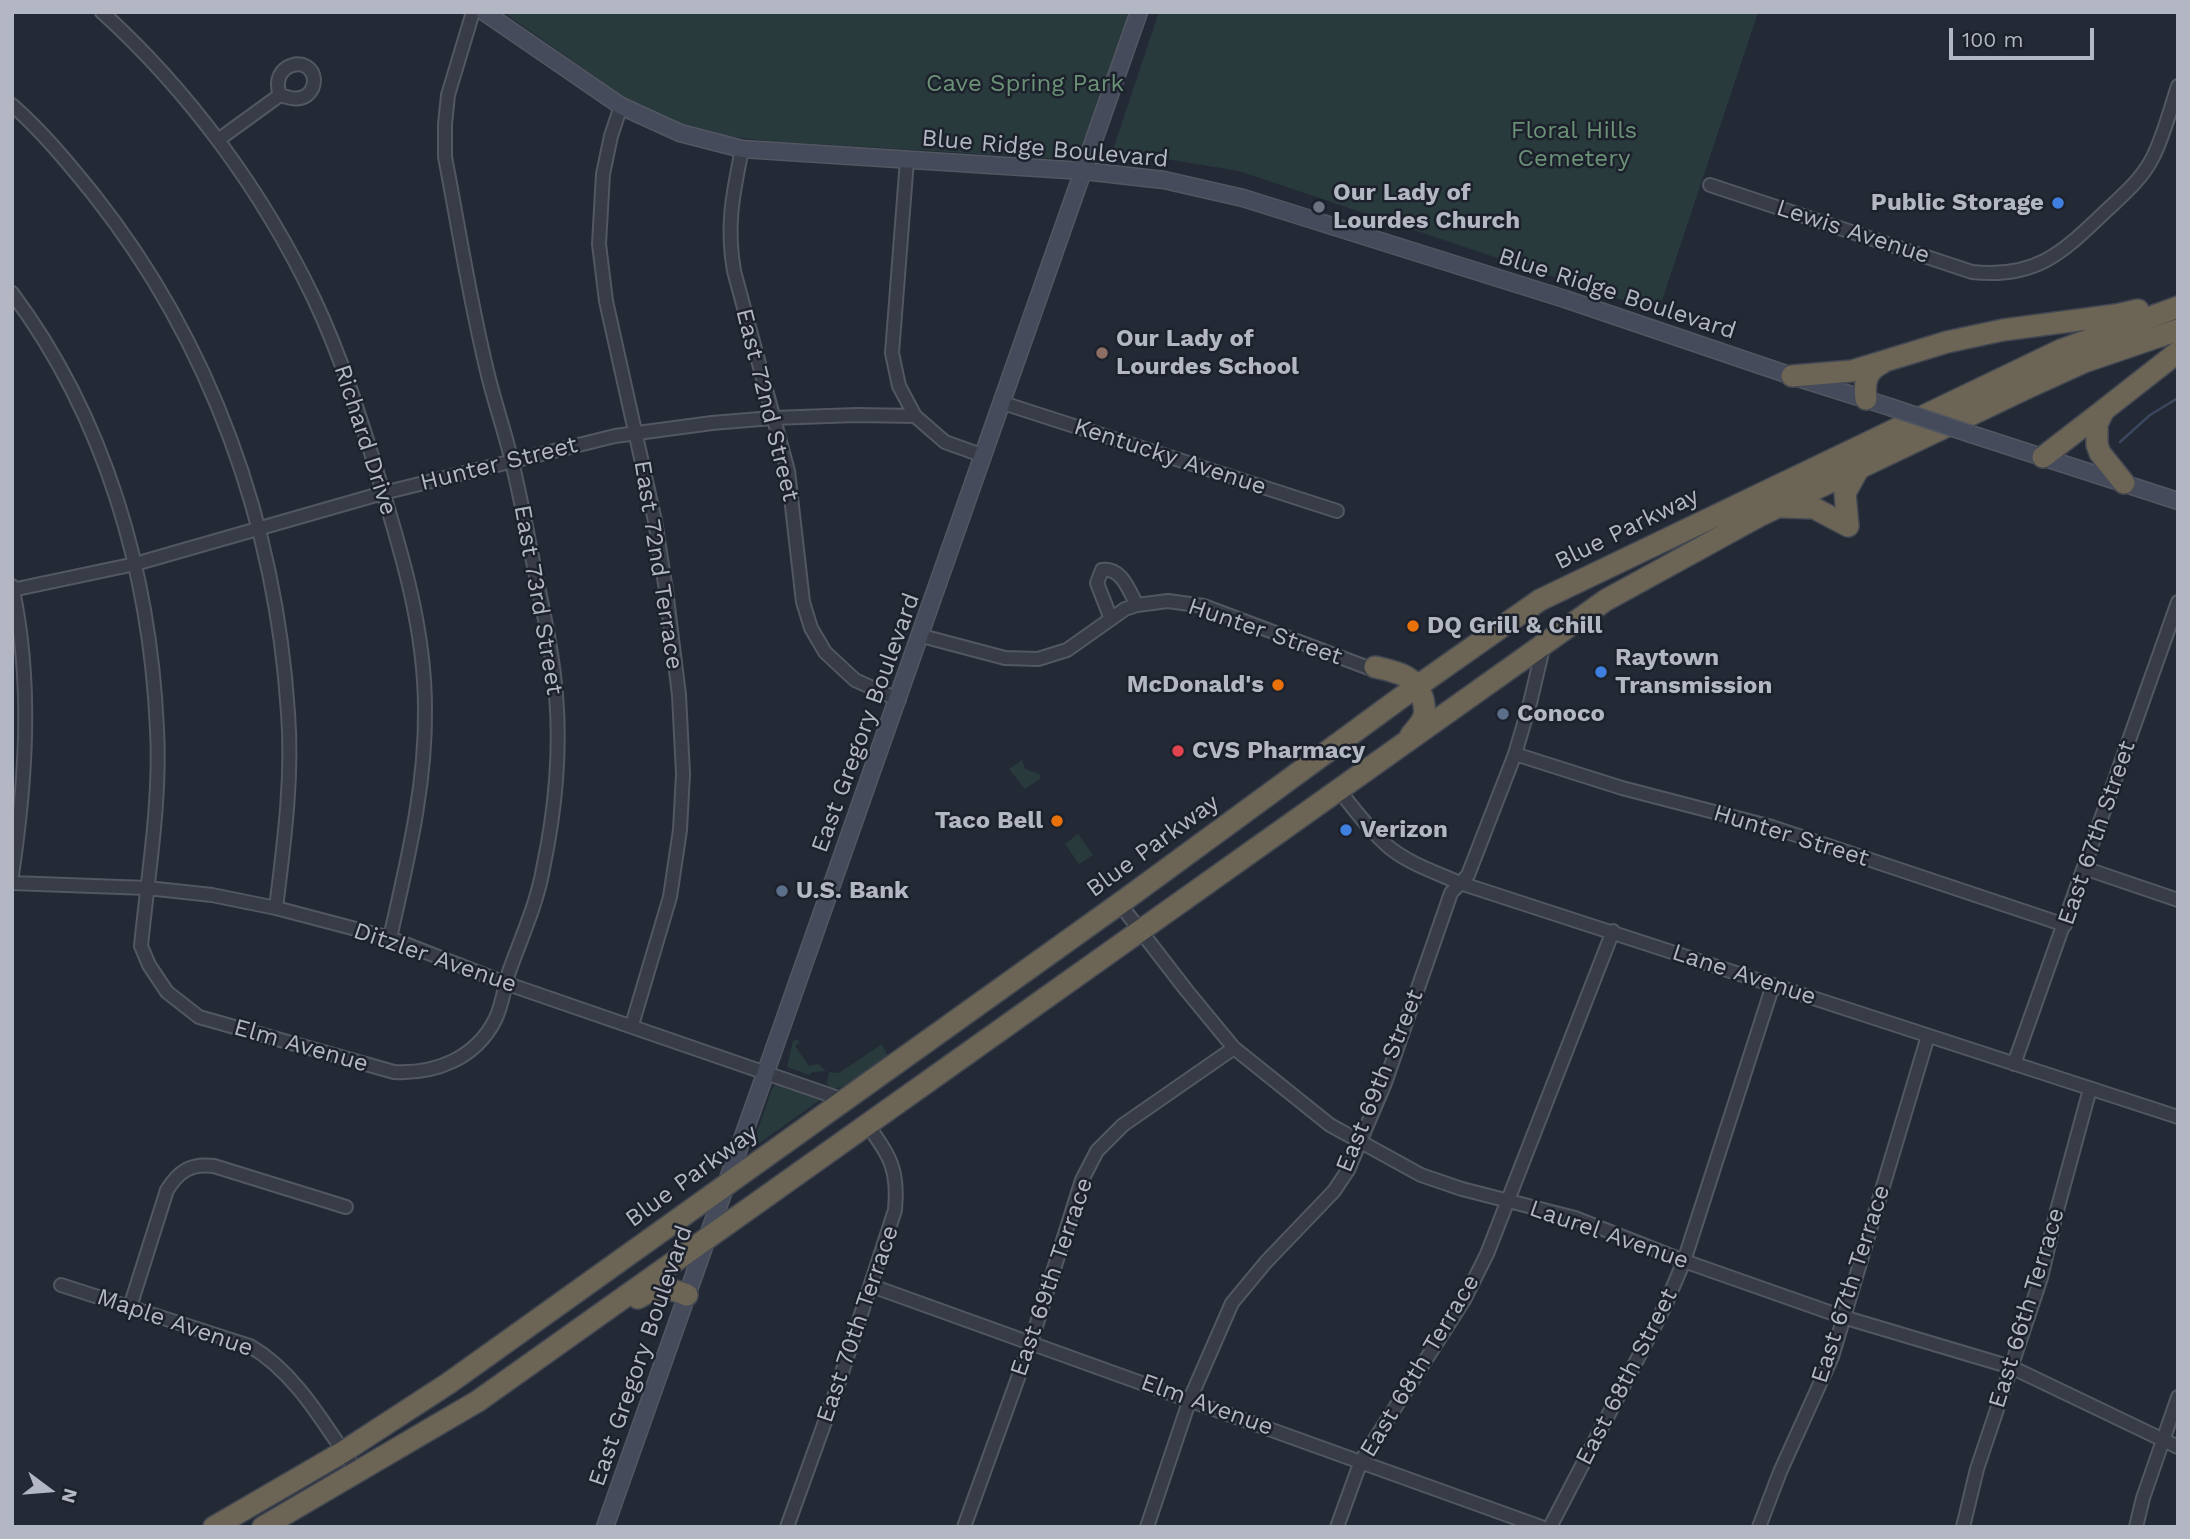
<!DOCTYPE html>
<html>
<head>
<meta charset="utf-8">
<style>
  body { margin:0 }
  #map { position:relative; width:2190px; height:1539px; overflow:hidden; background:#232a36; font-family:"Work Sans",sans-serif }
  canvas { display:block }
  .frame { position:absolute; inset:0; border:14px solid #b2b7c3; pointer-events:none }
  .north { position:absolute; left:14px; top:1455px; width:70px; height:70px; -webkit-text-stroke:5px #1c212c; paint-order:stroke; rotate:106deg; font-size:19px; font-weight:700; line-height:28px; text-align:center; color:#b2b7c3 }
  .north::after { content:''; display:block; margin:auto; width:24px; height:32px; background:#b2b7c3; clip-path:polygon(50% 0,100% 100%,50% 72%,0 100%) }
  .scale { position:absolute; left:1949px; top:28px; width:145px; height:32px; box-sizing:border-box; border:4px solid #b2b7c3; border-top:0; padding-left:9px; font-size:21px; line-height:24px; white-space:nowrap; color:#b2b7c3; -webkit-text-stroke:5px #1c212c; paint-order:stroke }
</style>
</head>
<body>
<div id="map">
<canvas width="2190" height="1539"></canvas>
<div class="frame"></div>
<div class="north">N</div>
<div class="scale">100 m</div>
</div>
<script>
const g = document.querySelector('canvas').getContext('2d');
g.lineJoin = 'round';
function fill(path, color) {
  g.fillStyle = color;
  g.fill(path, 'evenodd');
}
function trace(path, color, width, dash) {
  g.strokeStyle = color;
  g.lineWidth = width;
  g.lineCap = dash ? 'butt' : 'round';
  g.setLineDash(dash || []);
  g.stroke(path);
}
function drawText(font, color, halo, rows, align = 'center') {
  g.font = font + ' "Work Sans",sans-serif';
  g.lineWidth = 5;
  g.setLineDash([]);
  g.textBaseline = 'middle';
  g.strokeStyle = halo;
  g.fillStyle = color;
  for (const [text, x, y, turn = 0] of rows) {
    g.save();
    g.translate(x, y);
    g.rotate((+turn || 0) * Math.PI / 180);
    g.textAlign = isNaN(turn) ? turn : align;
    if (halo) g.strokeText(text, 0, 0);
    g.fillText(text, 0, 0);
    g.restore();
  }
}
fill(new Path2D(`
  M 503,12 L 1135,12 L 1087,147 L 1072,151 L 1064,159 L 766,141 L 720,135 L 675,124 L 627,99 Z
  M 1159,12 L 1758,12 L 1658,312 L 1239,171 L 1113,150 Z
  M 1022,760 L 1025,769 L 1039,774 L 1041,778 L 1025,789 L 1009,769 Z
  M 1078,834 L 1093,855 L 1079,864 L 1065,844 Z
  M 797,1040 L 800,1042 L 795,1046 L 809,1066 L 818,1064 L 826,1071 L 812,1072 L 809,1075 L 787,1067 L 793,1041 Z
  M 882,1044 L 888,1057 C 871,1069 854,1086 833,1089 L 827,1084 L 829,1072 L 839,1073 Z
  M 783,1082 L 821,1096 L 820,1100 L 751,1149 L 772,1089 L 776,1084 Z`), '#293a3c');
trace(new Path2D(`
  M 2120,442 L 2150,415 L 2178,398`), '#3a475e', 2.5);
const street = new Path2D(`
  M 102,12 C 190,92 263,192 314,299 C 342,358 361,420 380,482 C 403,557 425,631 425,709 C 426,787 407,862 390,938
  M 12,105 C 42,131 69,164 94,195 C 211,343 276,525 288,713 C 293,778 284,843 276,908
  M 621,106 L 611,136 L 603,174 L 599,244 L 606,301 L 655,521 L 666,590 L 679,695 L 683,774 L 680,830 L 670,897 L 632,1025
  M 218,140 L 280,95 C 289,98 299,101 307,95 C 312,91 314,86 314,80 C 312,53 268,63 280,95
  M 742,149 C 733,194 726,225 734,271 L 788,471 L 803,602 L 811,628 L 825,652 L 855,680 L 899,700
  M 907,160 L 892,353 L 899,386 L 915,416
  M 1710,185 L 1972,272 C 2037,279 2063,252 2107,210 C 2124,194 2142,179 2153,157 C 2164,135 2170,110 2178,86
  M 12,293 C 106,419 150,574 157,729 C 161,801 148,874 141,946 L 149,965 L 167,992 L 199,1017 L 394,1072 C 435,1074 475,1059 495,1020 C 503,1004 504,986 510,969 C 522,936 537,903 543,869 C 555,812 561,753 556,695 C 553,655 544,615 536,576 C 528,538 521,499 512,462 C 505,432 495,404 488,375 C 470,303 459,229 445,157 L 445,124 L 448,95 L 473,12
  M 1003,403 L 1337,511
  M 12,586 C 33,681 26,781 12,875
  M 12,590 L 135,564 L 383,493 L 615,436 L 712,423 L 772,418 L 857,415 L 915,416 L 945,442 L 984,456
  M 1111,619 L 1097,583 L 1102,570 C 1122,567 1129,591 1137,605
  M 922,636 L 1005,658 L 1038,659 L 1067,650 L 1125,609 L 1137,605 L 1168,601 L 1204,606 L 1374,670
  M 1515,754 L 1622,788 L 1772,827 L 2065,925
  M 1338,789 C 1354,809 1370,831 1390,848 C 1410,864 1437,873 1460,883 L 2178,1117
  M 2084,868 L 2178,900
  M 12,883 L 147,888 L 212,895 L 276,908 L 390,938 L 505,983 L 844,1100
  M 1119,903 L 1187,991 L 1234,1048 L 1330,1125 L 1421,1175 L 1462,1189 L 1575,1218 L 1684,1261 L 1843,1317 L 2011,1367 L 2178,1447
  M 2014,1064 L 2178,602
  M 61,1285 L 250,1346 C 298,1374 326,1428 358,1473
  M 872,1286 L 1541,1527
  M 130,1307 L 167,1190 C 179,1171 191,1163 214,1166 L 346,1207
  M 787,1527 L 835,1394 L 895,1210 C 899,1169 890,1157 867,1124
  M 964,1527 L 1031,1342 L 1082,1180 L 1097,1151 L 1123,1125 L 1234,1048
  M 1147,1527 L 1190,1399 L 1232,1303 L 1266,1262 L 1334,1191 L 1348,1170 L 1385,1083 L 1451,893 L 1468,875 L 1515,754 L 1530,703 L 1544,644
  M 1337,1527 L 1361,1461 L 1464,1300 L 1487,1254 L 1613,931
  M 1550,1527 L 1664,1308 L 1684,1261 L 1773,985
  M 1759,1527 L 1780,1472 L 1832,1357 L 1928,1036
  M 1963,1527 L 1977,1469 L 2041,1278 L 2056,1214 L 2090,1089
  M 2136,1527 L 2143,1498 L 2178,1397`);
const secondary = new Path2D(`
  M 484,12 L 621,106 L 680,133 L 742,149 L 1084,171 L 1164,180 L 1243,198 L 1565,299 L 1792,376 L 1890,407
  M 1971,434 L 2178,501
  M 605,1527 C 783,1022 963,518 1139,12`);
const highway = new Path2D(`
  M 1792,376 L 1852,371 L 1947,342 L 2003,330 L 2116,315 L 2138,310
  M 1866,399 C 1864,382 1866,371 1882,363
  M 2043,457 L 2104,410
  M 2124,483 L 2100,453 L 2097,445 L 2097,424 L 2104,410 L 2178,352
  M 1783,507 L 1814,508 L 1848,526 L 1845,493 L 1859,468
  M 1375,667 C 1397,672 1416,675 1423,699 C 1424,704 1425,712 1424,716 C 1422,723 1415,730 1411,735
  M 638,1298 C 656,1287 668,1287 687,1295
  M 214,1527 L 343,1452 L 449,1383 L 1126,899 L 1399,699 L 1540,600 L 2061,350 L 2178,307
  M 263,1527 L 478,1401 L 1606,600 L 1759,516 L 2029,387 L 2084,362 L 2178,330`);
trace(street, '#525762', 16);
trace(secondary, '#525762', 19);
trace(highway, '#424752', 24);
trace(street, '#373c47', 12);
trace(secondary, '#454b5a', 16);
trace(highway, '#6c6555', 21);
const secondaryBridge = new Path2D(`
  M 1890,407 L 1971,434`);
trace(secondaryBridge, '#525762', 19, []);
trace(secondaryBridge, '#454b5a', 16);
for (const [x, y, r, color] of [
  [2058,203,7,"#3f7fe0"],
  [1319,207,7,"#6b7280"],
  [1102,353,7,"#8d6e63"],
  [1413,626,7,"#e8710a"],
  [1601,672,7,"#3f7fe0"],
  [1278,685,7,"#e8710a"],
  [1503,714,7,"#5c6f8a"],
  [1178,751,7,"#e0444e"],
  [1057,821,7,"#e8710a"],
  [1346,830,7,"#3f7fe0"],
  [782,891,7,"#5c6f8a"]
]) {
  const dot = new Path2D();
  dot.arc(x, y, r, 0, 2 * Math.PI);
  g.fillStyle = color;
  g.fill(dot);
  trace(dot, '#1c212c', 2.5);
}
drawText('24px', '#6b9177', '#1c212c', [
  ["Cave Spring Park",1025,84],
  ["Floral Hills",1574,131],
  ["Cemetery",1574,159]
]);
drawText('24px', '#b2b7c3', '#1c212c', [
  ["Blue Ridge Boulevard",1045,149,5],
  ["Lewis Avenue",1853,232,18],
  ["Blue Ridge Boulevard",1617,294,18],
  ["East 72nd Street",767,405,76],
  ["Richard Drive",365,440,72],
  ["Kentucky Avenue",1170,457,18],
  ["Hunter Street",499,464,-14],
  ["Blue Parkway",1627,529,-26],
  ["East 72nd Terrace",658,565,81],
  ["East 73rd Street",538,600,80],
  ["Hunter Street",1265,632,19],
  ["East Gregory Boulevard",866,723,-70],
  ["East 67th Street",2097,833,-71],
  ["Hunter Street",1791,836,17],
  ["Blue Parkway",1153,846,-36],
  ["Ditzler Avenue",435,958,19],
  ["Lane Avenue",1744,975,18],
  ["Elm Avenue",301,1046,16],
  ["East 69th Street",1380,1081,-68],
  ["Blue Parkway",692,1176,-36],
  ["Laurel Avenue",1609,1235,19],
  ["East 69th Terrace",1052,1277,-71],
  ["East 67th Terrace",1851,1284,-72],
  ["East 66th Terrace",2027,1308,-73],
  ["Maple Avenue",175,1323,19],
  ["East 70th Terrace",858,1324,-71],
  ["East Gregory Boulevard",641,1356,-71],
  ["East 68th Terrace",1420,1366,-59],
  ["East 68th Street",1627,1377,-63],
  ["Elm Avenue",1207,1405,20]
]);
drawText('bold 24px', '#b2b7c3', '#1c212c', [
  ["Our Lady of",1333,193],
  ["Lourdes Church",1333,221],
  ["Public Storage",2044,203,"right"],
  ["Our Lady of",1116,339],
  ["Lourdes School",1116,367],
  ["DQ Grill & Chill",1427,626],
  ["Raytown",1615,658],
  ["Transmission",1615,686],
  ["McDonald's",1264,685,"right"],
  ["Conoco",1517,714],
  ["CVS Pharmacy",1192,751],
  ["Taco Bell",1043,821,"right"],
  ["Verizon",1360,830],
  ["U.S. Bank",796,891]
], 'left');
</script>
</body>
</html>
